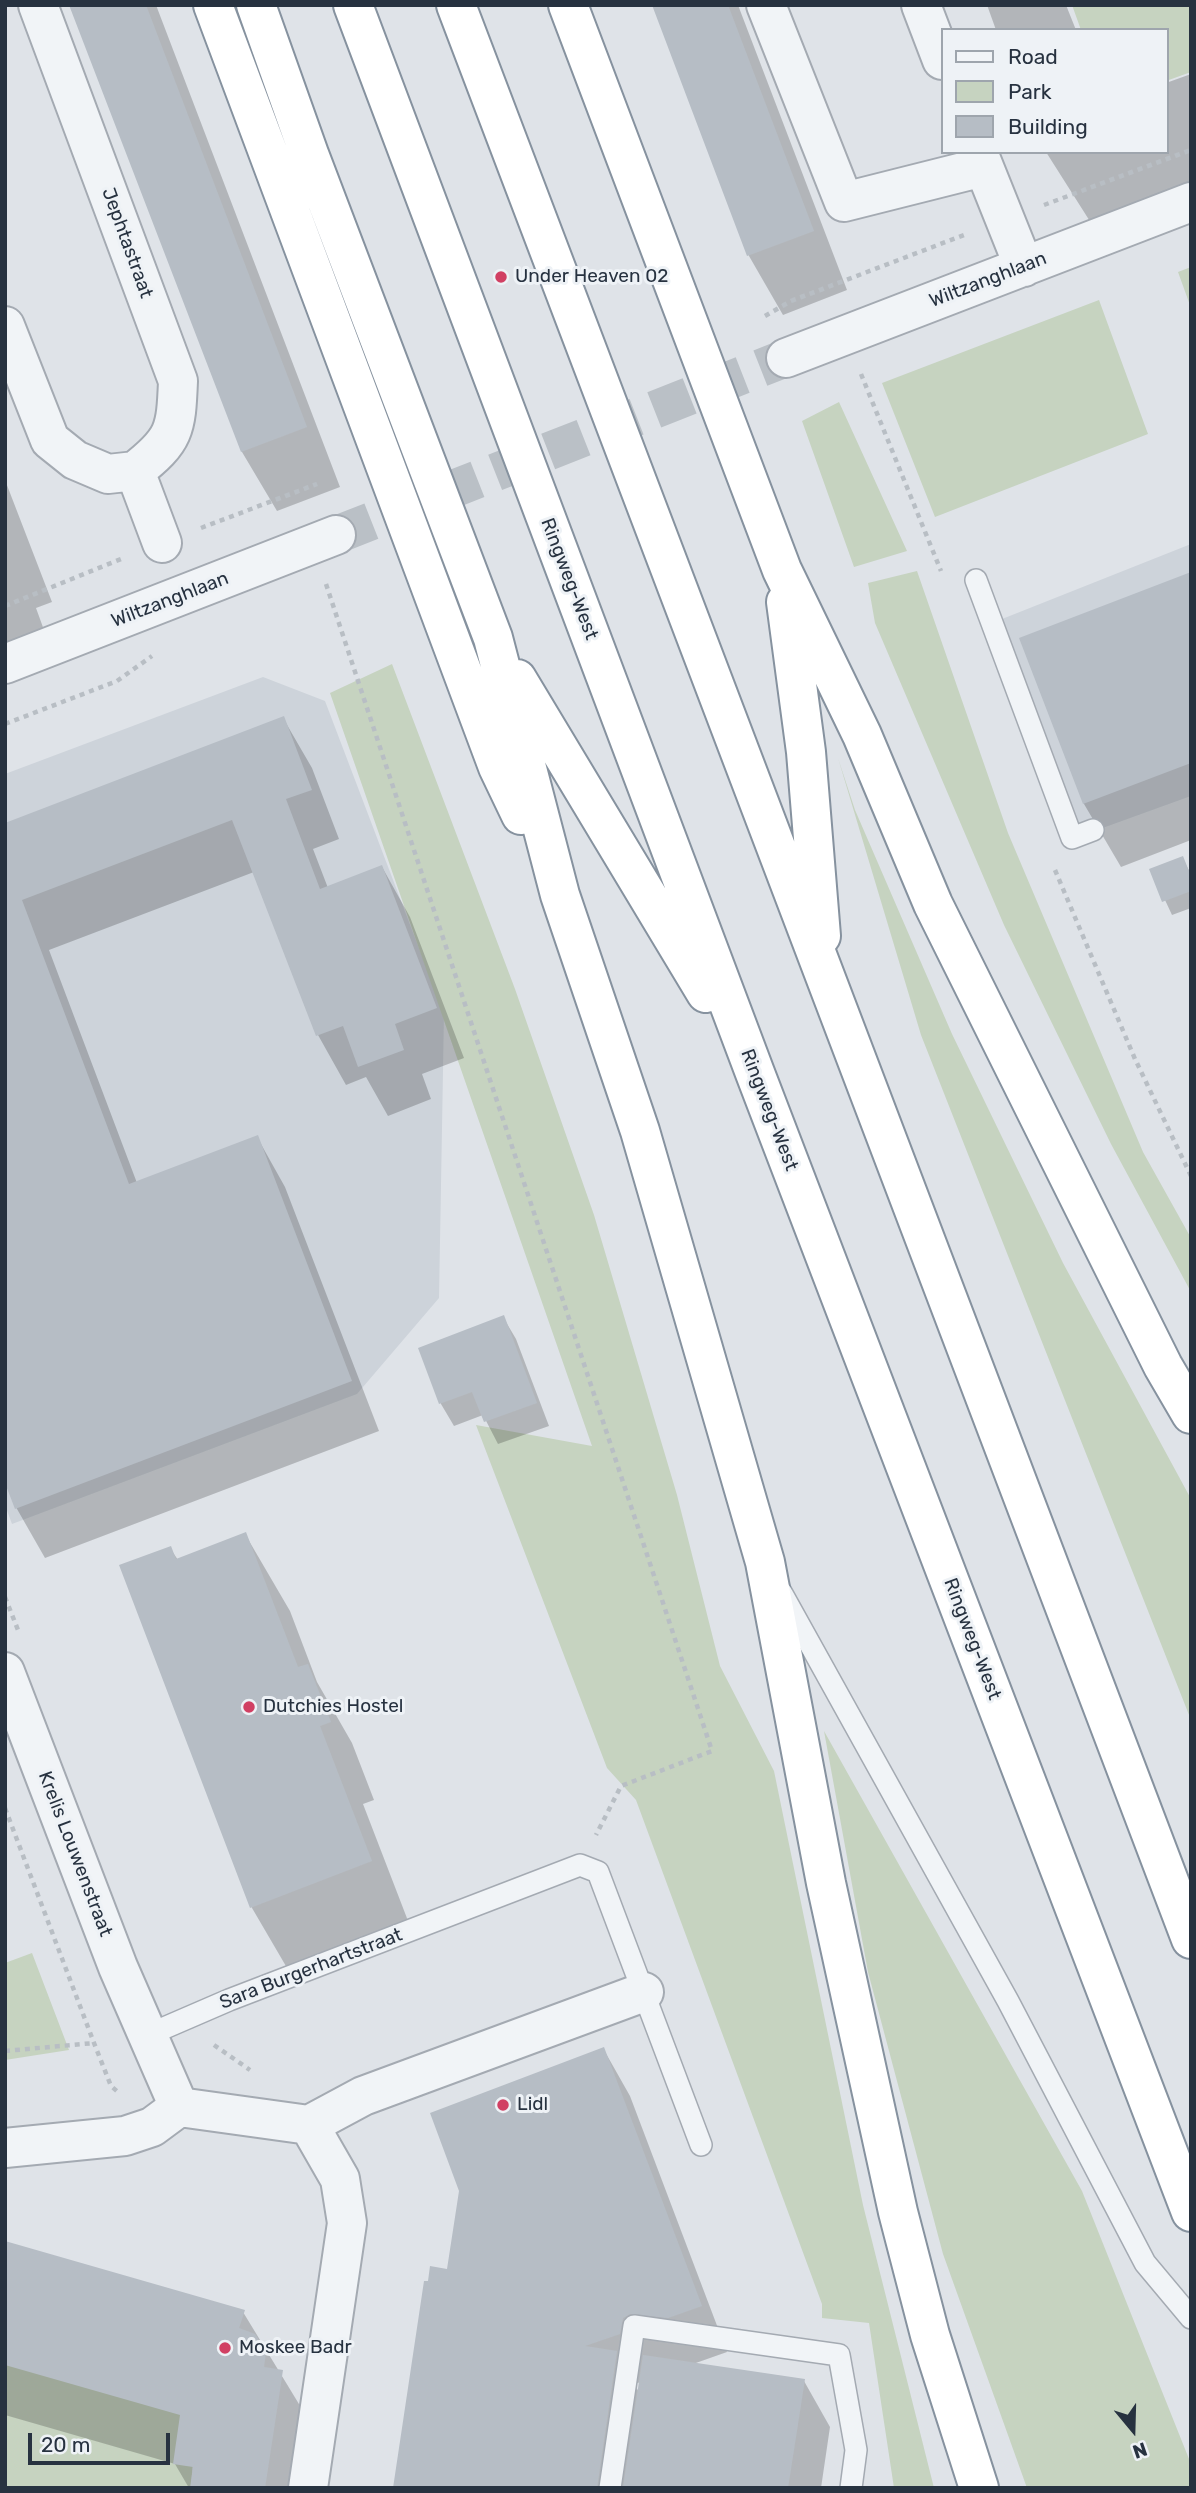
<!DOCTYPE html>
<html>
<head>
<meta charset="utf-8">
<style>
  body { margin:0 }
  #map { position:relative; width:1196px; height:2493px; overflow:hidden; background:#dfe3e8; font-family:Rubik,sans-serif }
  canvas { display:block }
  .frame { position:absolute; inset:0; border:7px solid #273240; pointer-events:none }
  .legend { position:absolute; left:941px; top:28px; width:228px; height:126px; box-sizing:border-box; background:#eef2f6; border:2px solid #9ea5ad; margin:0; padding:9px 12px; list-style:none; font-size:21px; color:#273240 }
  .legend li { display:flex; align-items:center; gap:14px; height:35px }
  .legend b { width:35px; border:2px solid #9ea5ad }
  .north { position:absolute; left:1098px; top:2395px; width:70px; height:70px; -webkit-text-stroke:5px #eef2f6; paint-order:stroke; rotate:161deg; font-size:19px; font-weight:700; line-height:28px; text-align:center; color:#273240 }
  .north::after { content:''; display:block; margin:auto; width:24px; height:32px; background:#273240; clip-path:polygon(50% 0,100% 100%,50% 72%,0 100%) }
  .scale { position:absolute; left:28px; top:2433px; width:142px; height:32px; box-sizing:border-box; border:4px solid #273240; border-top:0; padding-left:9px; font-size:21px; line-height:24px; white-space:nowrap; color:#273240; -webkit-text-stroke:5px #eef2f6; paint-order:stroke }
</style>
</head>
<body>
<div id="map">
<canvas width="1196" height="2493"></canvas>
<div class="frame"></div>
<ul class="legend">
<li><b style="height:9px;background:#f1f4f7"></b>Road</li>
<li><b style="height:19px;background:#c6d3c0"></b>Park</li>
<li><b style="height:19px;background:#b6bdc5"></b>Building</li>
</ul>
<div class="north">N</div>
<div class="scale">20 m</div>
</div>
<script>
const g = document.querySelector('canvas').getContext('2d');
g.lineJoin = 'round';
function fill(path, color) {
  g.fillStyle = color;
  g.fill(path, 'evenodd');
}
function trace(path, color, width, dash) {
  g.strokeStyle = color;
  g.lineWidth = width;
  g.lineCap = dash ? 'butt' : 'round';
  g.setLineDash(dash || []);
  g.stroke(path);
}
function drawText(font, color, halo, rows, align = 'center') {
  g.font = font + ' Rubik,sans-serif';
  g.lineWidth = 6;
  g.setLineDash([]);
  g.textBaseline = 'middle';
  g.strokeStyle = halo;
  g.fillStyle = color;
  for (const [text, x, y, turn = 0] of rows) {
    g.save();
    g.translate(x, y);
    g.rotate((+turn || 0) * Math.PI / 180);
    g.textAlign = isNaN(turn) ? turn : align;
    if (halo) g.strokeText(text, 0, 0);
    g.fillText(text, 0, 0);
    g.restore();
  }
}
fill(new Path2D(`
  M 1191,544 L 1191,796 L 1075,838 L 992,623 Z
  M 263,677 L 325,701 L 444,1014 L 439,1298 L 357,1394 L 12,1524 L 5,1505 L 5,774 Z`), '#cdd3da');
fill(new Path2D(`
  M 1072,5 L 1191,5 L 1191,72 L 1166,81 L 1166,30 L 1081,30 Z
  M 1191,267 L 1191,308 L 1178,272 Z
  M 1099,300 L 1148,434 L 935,517 L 882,383 Z
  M 839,402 L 907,551 L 854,567 L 802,421 Z
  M 917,571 L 1008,833 L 1143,1152 L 1191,1238 L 1191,1292 L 1111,1144 L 1004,925 L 875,623 L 868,583 Z
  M 392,664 L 515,989 L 594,1215 L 677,1495 L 720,1666 L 774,1771 L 863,2205 L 934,2488 L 894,2488 L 869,2323 L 822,2318 L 822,2304 L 636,1800 L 607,1768 L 476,1425 L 592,1446 L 330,693 Z
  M 838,758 L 855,810 L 952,1034 L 1063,1263 L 1191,1499 L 1191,1720 L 921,1035 Z
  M 824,1731 L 1082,2191 L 1191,2464 L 1191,2488 L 1027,2488 L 943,2254 L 868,1972 Z
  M 32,1953 L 69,2050 L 5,2060 L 5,1963 Z
  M 5,2326 L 198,2383 L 191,2488 L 5,2488 Z`), '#c6d3c0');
fill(new Path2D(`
  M 71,5 L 156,5 L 340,487 L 277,511 L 242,452 Z
  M 653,5 L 738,5 L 847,290 L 783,315 L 749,256 Z
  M 987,5 L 1066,5 L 1076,30 L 996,30 Z
  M 1191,74 L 1191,202 L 1098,234 L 1046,152 L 1166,152 L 1166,83 Z
  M 5,480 L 52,602 L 36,608 L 48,641 L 5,658 Z
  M 1191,575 L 1191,840 L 1121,867 L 1084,804 L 1022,639 Z
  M 283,718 L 312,768 L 339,839 L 313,849 L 328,888 L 382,867 L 410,917 L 464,1058 L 422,1074 L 431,1099 L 388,1116 L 366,1077 L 346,1085 L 318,1035 L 254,872 L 49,950 L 137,1183 L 257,1137 L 285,1187 L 379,1431 L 45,1558 L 17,1509 L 5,1479 L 5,825 Z
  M 1182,858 L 1191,874 L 1191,908 L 1172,915 L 1151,870 Z
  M 503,1317 L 516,1339 L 549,1426 L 498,1444 L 483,1415 L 454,1426 L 441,1404 L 420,1349 Z
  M 245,1534 L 290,1611 L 317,1682 L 352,1743 L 374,1800 L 363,1804 L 415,1939 L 297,1985 L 252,1908 L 122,1566 L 170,1548 L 178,1560 Z
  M 604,2050 L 630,2096 L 727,2352 L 693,2364 L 804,2381 L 830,2427 L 821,2488 L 395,2488 L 449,2271 ZM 641,2382 L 639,2392 L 634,2384 Z
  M 5,2242 L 243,2312 L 316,2432 L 308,2488 L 189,2488 L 175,2464 L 5,2415 Z`), '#0003');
fill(new Path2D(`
  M 69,5 L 146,5 L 307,427 L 241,452 Z
  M 652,5 L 728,5 L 814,231 L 747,256 Z
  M 1191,572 L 1191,763 L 1083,804 L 1019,638 Z
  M 284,716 L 312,790 L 286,799 L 320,889 L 382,865 L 437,1008 L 395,1024 L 404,1050 L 358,1067 L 343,1026 L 316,1036 L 232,820 L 22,900 L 129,1184 L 258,1135 L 352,1381 L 15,1509 L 5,1483 L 5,823 Z
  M 1183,856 L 1191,876 L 1191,891 L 1162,902 L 1149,869 Z
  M 504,1315 L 537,1403 L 484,1422 L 472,1392 L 439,1404 L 418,1348 Z
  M 246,1532 L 298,1667 L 308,1664 L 331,1722 L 320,1726 L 372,1861 L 250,1908 L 119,1565 L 171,1546 L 176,1559 Z
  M 604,2047 L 702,2306 L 668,2318 L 630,2314 L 623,2318 L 620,2334 L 585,2346 L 617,2351 L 597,2488 L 393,2488 L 424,2281 L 428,2281 L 430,2266 L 447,2269 L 459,2191 L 430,2113 Z
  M 5,2241 L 245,2310 L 239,2328 L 255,2334 L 266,2351 L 264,2367 L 283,2370 L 265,2488 L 190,2488 L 193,2467 L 173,2464 L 180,2415 L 5,2365 Z
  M 643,2355 L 805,2379 L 788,2488 L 623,2488 Z`), '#b6bdc5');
trace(new Path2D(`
  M 336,535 L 786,358`), '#bac0c6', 38, [38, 19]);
const service = new Path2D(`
  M 976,580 L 1072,838 L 1093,830
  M 781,1592 L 1008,2001 L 1145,2263 L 1191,2318
  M 148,2035 L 229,2000 L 580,1865 L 598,1872 L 701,2145
  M 610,2488 L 634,2326 L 839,2355 L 856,2450 L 851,2488`);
const minor = new Path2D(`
  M 38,5 L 178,381 C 176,430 175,440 135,471
  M 766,5 L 844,202 L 983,167
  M 921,5 L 942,60
  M 978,152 L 1024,267
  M 5,326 L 50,440 L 75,460 L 108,474 L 135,471 L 162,543
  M 786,358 L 1191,202
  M 5,664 L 336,535
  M 5,1672 L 118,1967 L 179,2107
  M 179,2107 L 309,2125
  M 309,2125 L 363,2096 L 644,1992
  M 5,2148 L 125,2136 L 152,2127 L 179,2107
  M 308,2488 L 347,2223 L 340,2179 L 309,2125`);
const motorway = new Path2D(`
  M 213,5 L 498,767 L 521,815
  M 256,5 L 309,154 L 493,638 L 560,895 L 640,1131 L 765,1562 L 826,1883 L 898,2212 L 930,2335 L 979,2488
  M 353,5 L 755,1073 L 1191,2212
  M 456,5 L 1191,1939
  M 568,5 L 782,570 L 862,735 L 933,904 L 1163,1366 L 1191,1414
  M 786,602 L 806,752 L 821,936
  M 517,679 L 706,993`);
trace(service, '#a4aab2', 24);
trace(minor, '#a4aab2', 42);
trace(motorway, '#86929f', 42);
trace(new Path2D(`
  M 1044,205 L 1191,150
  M 765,316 L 791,301 L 964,235
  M 861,374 L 941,571
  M 201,528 L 317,484
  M 326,584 L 712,1751 L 621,1786 L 596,1835
  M 5,606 L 121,559
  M 5,724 L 117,681 L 152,656
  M 1055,870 L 1135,1059 L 1191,1176
  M 5,1597 L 18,1630
  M 5,1808 L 94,2043 L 111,2086 L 119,2093
  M 214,2045 L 250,2070
  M 5,2051 L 94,2043`), '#b8bec4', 4.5, [5, 5]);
trace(service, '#f1f4f7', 21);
trace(minor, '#f1f4f7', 38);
trace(motorway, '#fff', 38);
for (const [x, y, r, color] of [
  [501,277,7,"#d14063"],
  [249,1707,7,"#d14063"],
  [503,2105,7,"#d14063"],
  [225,2348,7,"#d14063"]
]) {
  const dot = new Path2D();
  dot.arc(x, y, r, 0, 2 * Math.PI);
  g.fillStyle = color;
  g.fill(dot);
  trace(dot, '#eef2f6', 2.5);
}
drawText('19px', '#273240', '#eef2f6', [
  ["Jephtastraat",127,243,70],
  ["Wiltzanghlaan",988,280,-21],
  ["Ringweg-West",569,579,69],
  ["Wiltzanghlaan",170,600,-21],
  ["Ringweg-West",769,1110,69],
  ["Ringweg-West",972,1639,69],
  ["Krelis Louwenstraat",75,1854,69],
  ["Sara Burgerhartstraat",311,1969,-21]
]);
drawText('19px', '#273240', '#eef2f6', [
  ["Under Heaven 02",515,277],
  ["Dutchies Hostel",263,1707],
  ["Lidl",517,2105],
  ["Moskee Badr",239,2348]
], 'left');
</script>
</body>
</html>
